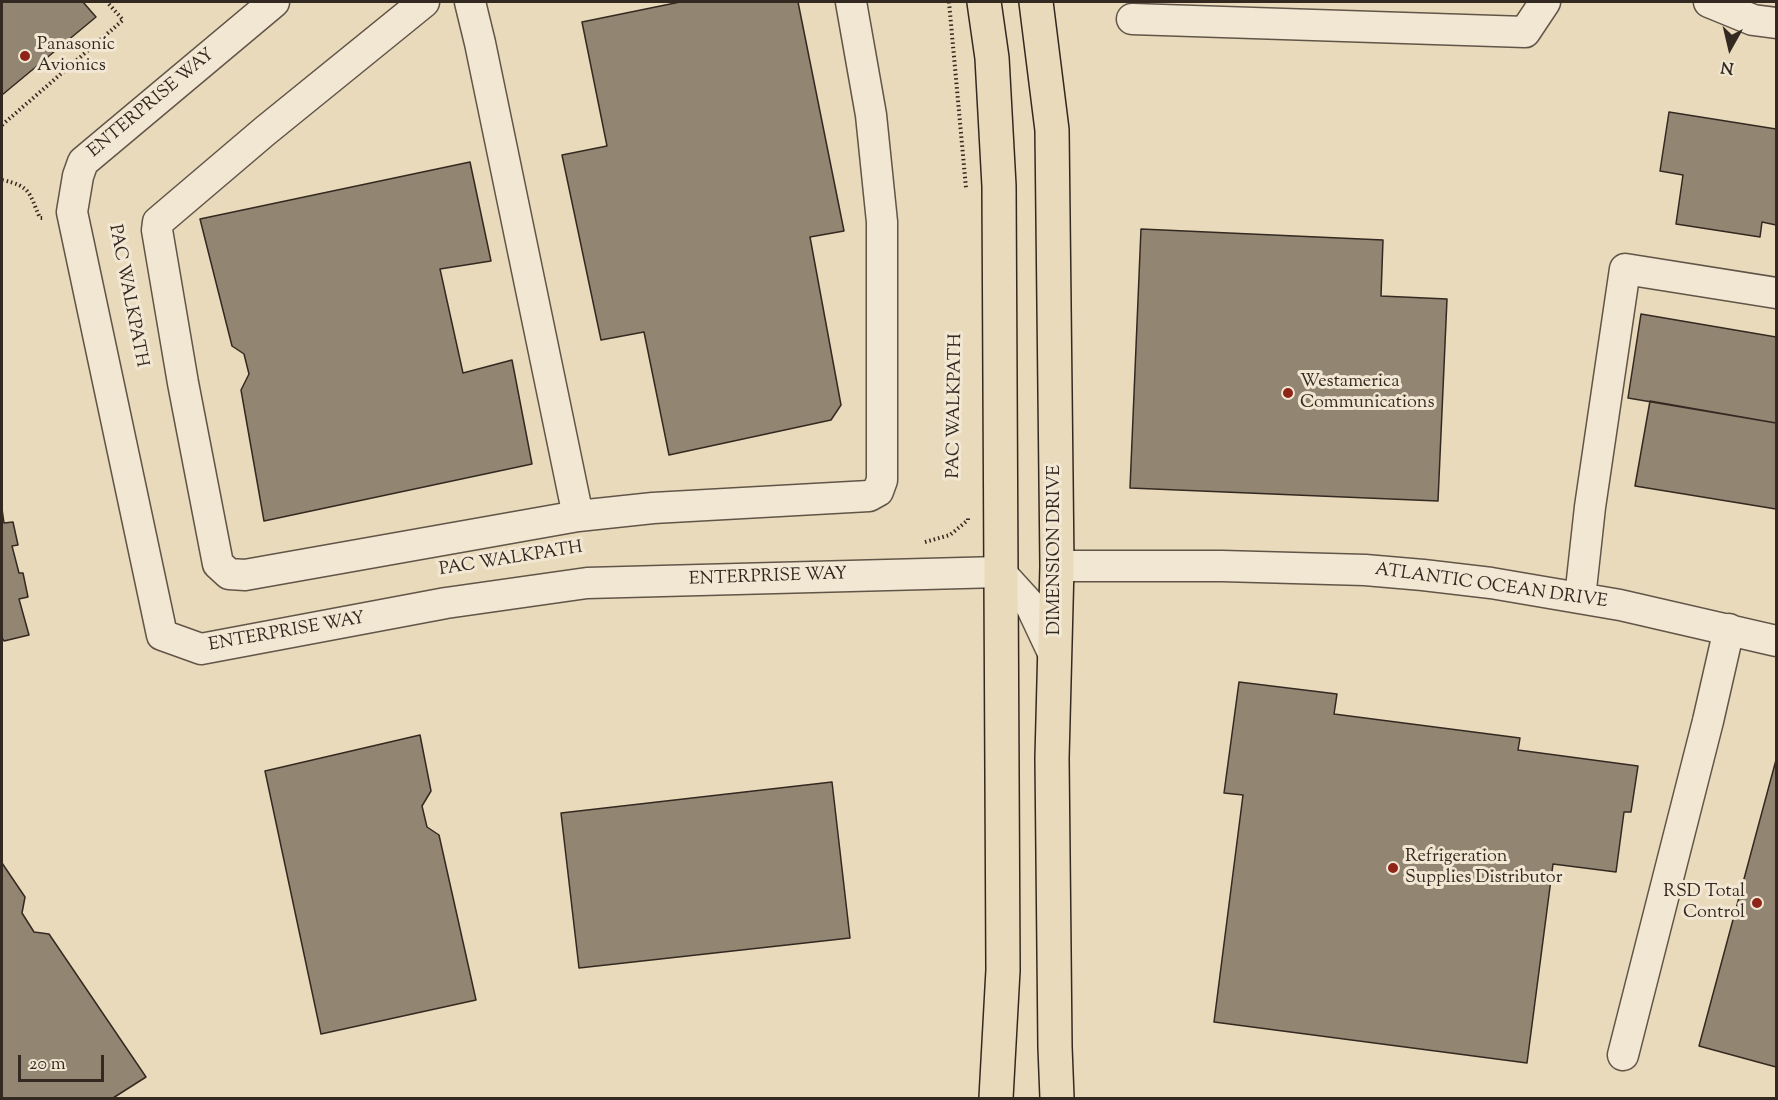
<!DOCTYPE html>
<html>
<head>
<meta charset="utf-8">
<style>
  body { margin:0 }
  #map { position:relative; width:1778px; height:1100px; overflow:hidden; background:#e9dabb; font-family:"Sorts Mill Goudy",serif }
  canvas { display:block }
  .frame { position:absolute; inset:0; border:3px solid #342921; pointer-events:none }
  .north { position:absolute; left:1700px; top:18px; width:60px; height:60px; -webkit-text-stroke:4px #f1e7d3; paint-order:stroke; rotate:188deg; font-size:16px; font-weight:700; line-height:24px; text-align:center; color:#342921 }
  .north::after { content:''; display:block; margin:auto; width:21px; height:27px; background:#342921; clip-path:polygon(50% 0,100% 100%,50% 72%,0 100%) }
  .scale { position:absolute; left:18px; top:1055px; width:86px; height:27px; box-sizing:border-box; border:3px solid #342921; border-top:0; padding-left:8px; font-size:18px; line-height:21px; white-space:nowrap; color:#342921; -webkit-text-stroke:4px #f1e7d3; paint-order:stroke }
</style>
</head>
<body>
<div id="map">
<canvas width="1778" height="1100"></canvas>
<div class="frame"></div>
<div class="north">N</div>
<div class="scale">20 m</div>
</div>
<script>
const g = document.querySelector('canvas').getContext('2d');
g.lineJoin = 'round';
function fill(path, color) {
  g.fillStyle = color;
  g.fill(path, 'evenodd');
}
function trace(path, color, width, dash) {
  g.strokeStyle = color;
  g.lineWidth = width;
  g.lineCap = dash ? 'butt' : 'round';
  g.setLineDash(dash || []);
  g.stroke(path);
}
function drawText(font, color, halo, rows, align = 'center') {
  g.font = font + ' "Sorts Mill Goudy",serif';
  g.lineWidth = 6;
  g.setLineDash([]);
  g.textBaseline = 'middle';
  g.strokeStyle = halo;
  g.fillStyle = color;
  for (const [text, x, y, turn = 0] of rows) {
    g.save();
    g.translate(x, y);
    g.rotate((+turn || 0) * Math.PI / 180);
    g.textAlign = isNaN(turn) ? turn : align;
    if (halo) g.strokeText(text, 0, 0);
    g.fillText(text, 0, 0);
    g.restore();
  }
}
const building = new Path2D(`
  M 2,2 L 83,2 L 96,17 L 2,95 Z
  M 680,2 L 798,2 L 844,231 L 810,237 L 841,405 L 831,420 L 669,455 L 644,332 L 601,340 L 562,155 L 607,146 L 582,22 Z
  M 1669,112 L 1776,129 L 1776,225 L 1762,222 L 1760,237 L 1676,224 L 1683,175 L 1660,171 Z
  M 470,162 L 491,261 L 440,269 L 463,373 L 512,360 L 532,464 L 264,521 L 241,390 L 249,374 L 244,354 L 232,346 L 200,219 Z
  M 1141,229 L 1383,240 L 1381,296 L 1447,299 L 1438,501 L 1130,488 Z
  M 1641,314 L 1776,337 L 1776,423 L 1628,398 Z
  M 1650,401 L 1776,423 L 1776,509 L 1635,486 Z
  M 2,509 L 4,523 L 13,522 L 18,545 L 12,546 L 19,573 L 23,573 L 28,597 L 19,599 L 29,635 L 4,641 L 3,639 L 2,639 Z
  M 1239,682 L 1337,694 L 1334,714 L 1520,738 L 1518,750 L 1638,766 L 1631,812 L 1624,812 L 1616,872 L 1553,864 L 1527,1063 L 1214,1022 L 1243,795 L 1224,793 Z
  M 420,735 L 431,791 L 422,806 L 427,827 L 439,835 L 476,1000 L 321,1034 L 265,771 Z
  M 1776,760 L 1776,1067 L 1699,1046 Z
  M 832,782 L 850,938 L 579,968 L 561,813 Z
  M 2,863 L 25,897 L 22,913 L 34,932 L 49,934 L 146,1077 L 113,1098 L 2,1098 Z`);
fill(building, '#928571');
trace(building, '#342921', 1.5);
const minor = new Path2D(`
  M 274,2 L 83,162 L 78,176 L 72,212 L 162,635 L 201,649 L 446,603 L 587,583 L 1000,572 L 1031,606 L 1055,657
  M 424,2 L 265,131 L 158,222 L 157,230 L 183,383 L 218,564 L 229,574 L 245,575 L 578,516 L 653,508 L 869,496 L 878,491 L 882,480 L 882,222 L 871,115 L 851,2
  M 470,2 L 480,43 L 578,516
  M 1709,2 L 1753,20 L 1776,23
  M 1132,19 L 1525,32 L 1545,2
  M 1057,566 L 1222,566 L 1365,570 L 1423,575 L 1491,583 L 1620,605 L 1776,641
  M 1580,598 L 1590,507 L 1625,269 L 1776,293
  M 1623,1055 L 1708,721 L 1729,629`);
const major = new Path2D(`
  M 984,2 L 992,58 L 999,186 L 1003,970 L 996,1098
  M 1036,2 L 1052,130 L 1057,566 L 1052,758 L 1055,1047 L 1057,1098`);
trace(minor, '#615548', 33);
trace(major, '#342921', 36);
trace(new Path2D(`
  M 949,2 L 966,188
  M 2,125 L 123,20 L 107,2
  M 2,180 C 31,186 29,193 40,218 L 43,218
  M 925,542 L 950,535 L 968,520 L 968,516`), '#342921', 4, [1.5, 3]);
trace(minor, '#f1e7d3', 30);
trace(major, '#e9dabb', 33);
for (const [x, y, r, color] of [
  [25,56,6,"#8f2418"],
  [1288,393,6,"#8f2418"],
  [1393,868,6,"#8f2418"],
  [1757,903,6,"#8f2418"]
]) {
  const dot = new Path2D();
  dot.arc(x, y, r, 0, 2 * Math.PI);
  g.fillStyle = color;
  g.fill(dot);
  trace(dot, '#f1e7d3', 2);
}
drawText('18px', '#342921', '#f1e7d3', [
  ["Panasonic",37,46],
  ["Avionics",37,67],
  ["Westamerica",1300,383],
  ["Communications",1300,404],
  ["Refrigeration",1405,858],
  ["Supplies Distributor",1405,879],
  ["RSD Total",1745,893,"right"],
  ["Control",1745,914,"right"]
], 'left');
drawText('18px', '#342921', '#f1e7d3', [
  ["ENTERPRISE WAY",152,104,-40],
  ["PAC WALKPATH",127,296,79],
  ["PAC WALKPATH",956,406,-89],
  ["DIMENSION DRIVE",1056,550,-90],
  ["PAC WALKPATH",511,560,-9],
  ["ENTERPRISE WAY",768,578,-2],
  ["ATLANTIC OCEAN DRIVE",1491,587,8],
  ["ENTERPRISE WAY",287,633,-10]
]);
</script>
</body>
</html>
